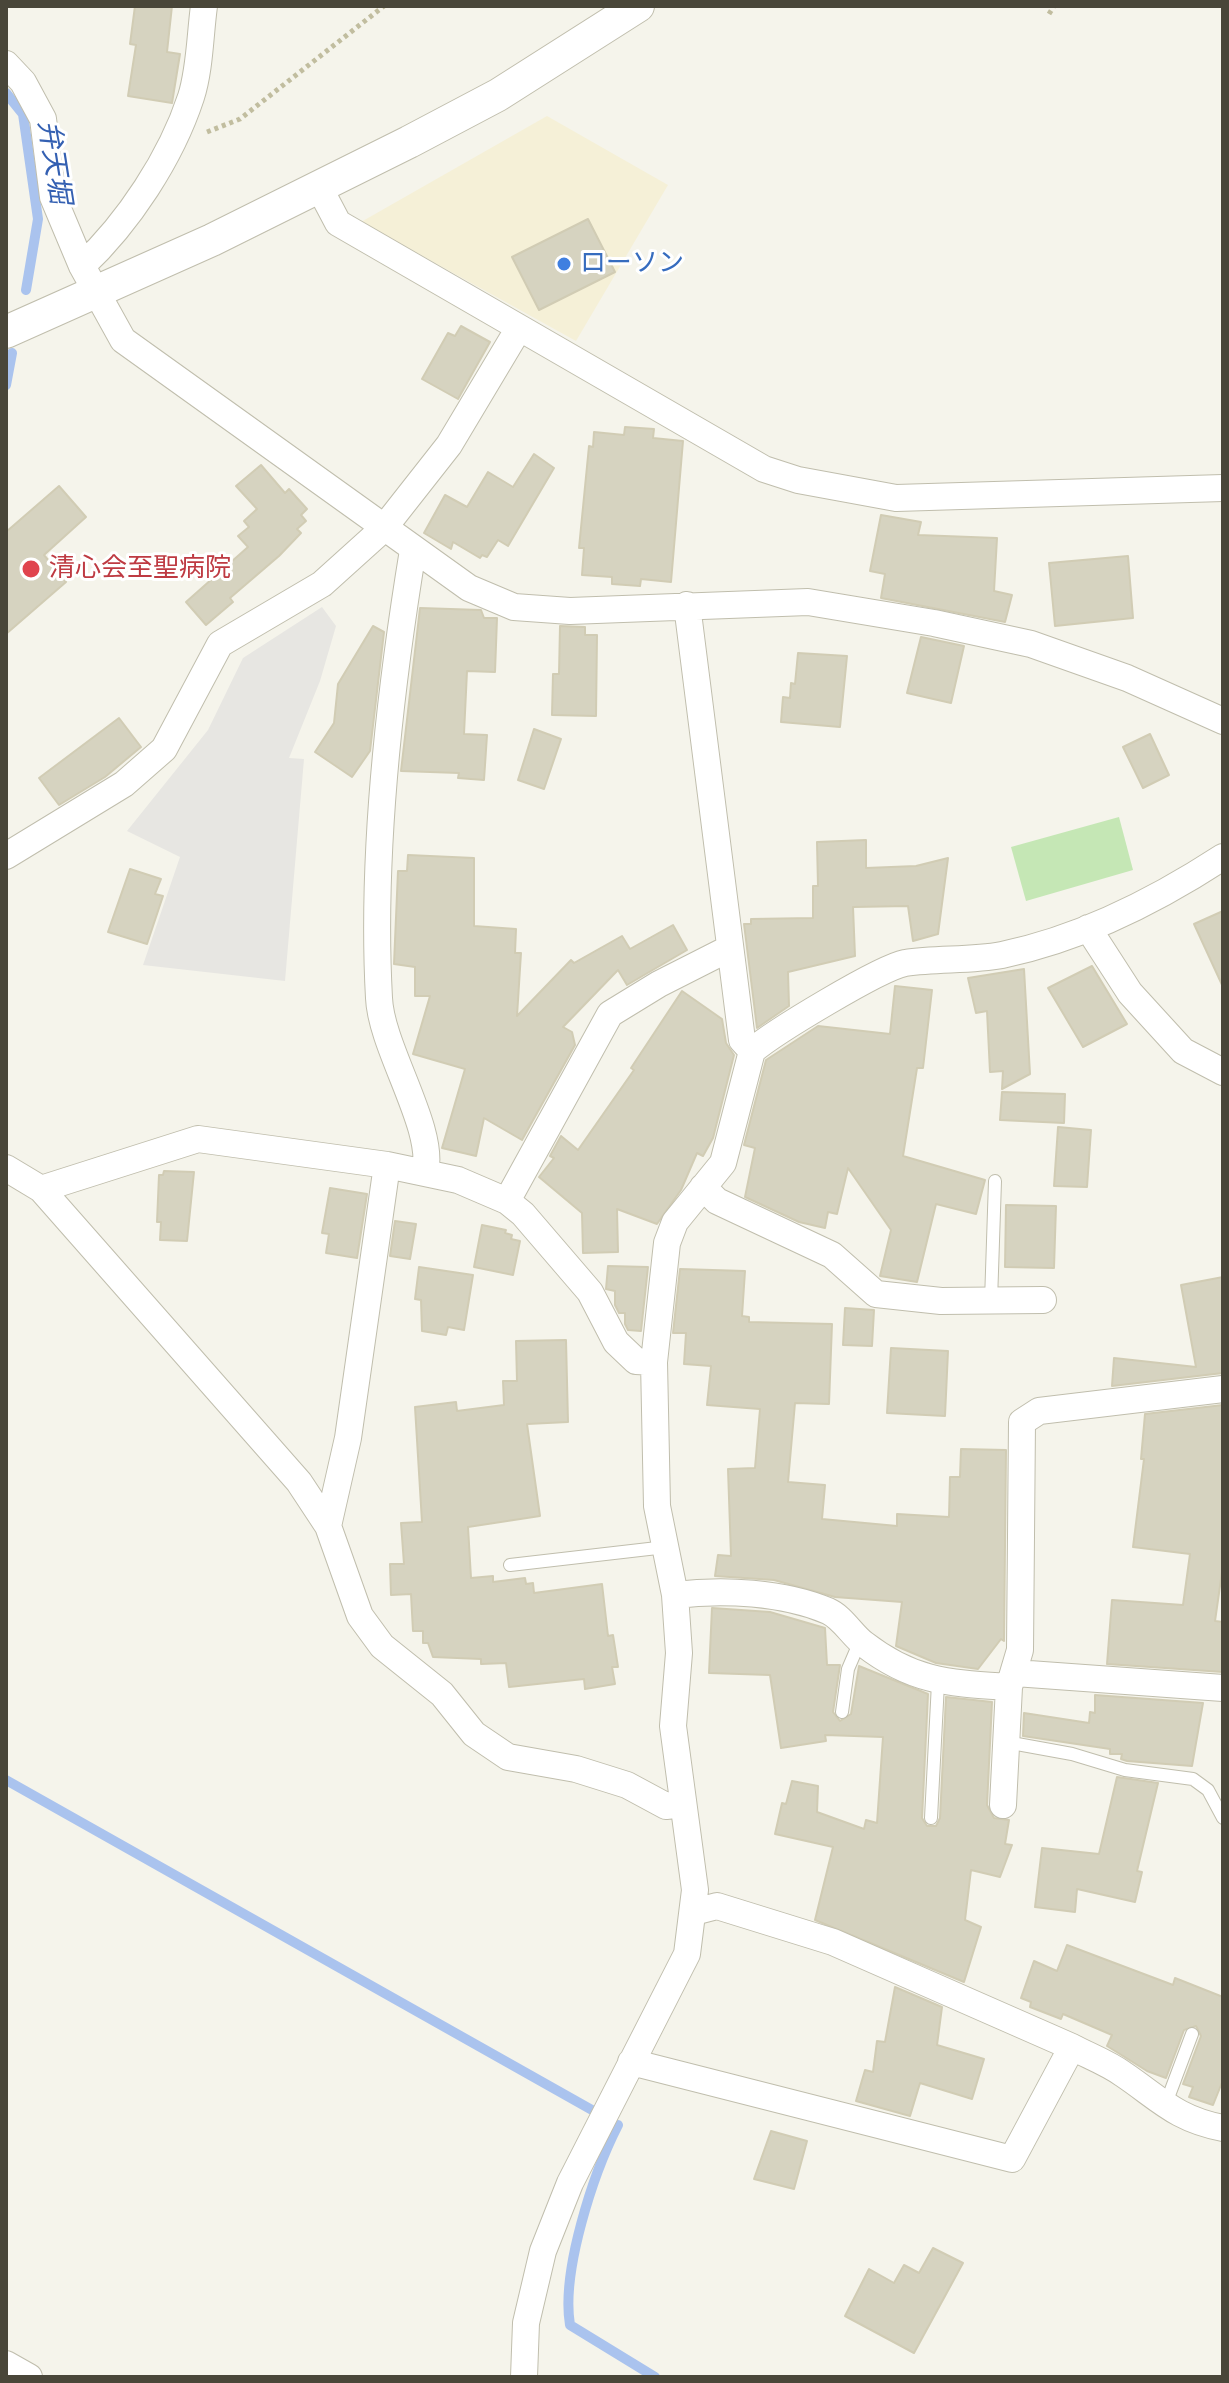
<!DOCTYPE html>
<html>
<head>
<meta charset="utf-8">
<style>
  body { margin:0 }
  #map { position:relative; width:1229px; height:2383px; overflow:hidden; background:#f5f4eb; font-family:"Archivo Narrow",sans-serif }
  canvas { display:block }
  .frame { position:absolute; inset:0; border:8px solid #494639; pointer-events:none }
</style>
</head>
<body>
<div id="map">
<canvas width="1229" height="2383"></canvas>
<div class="frame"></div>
</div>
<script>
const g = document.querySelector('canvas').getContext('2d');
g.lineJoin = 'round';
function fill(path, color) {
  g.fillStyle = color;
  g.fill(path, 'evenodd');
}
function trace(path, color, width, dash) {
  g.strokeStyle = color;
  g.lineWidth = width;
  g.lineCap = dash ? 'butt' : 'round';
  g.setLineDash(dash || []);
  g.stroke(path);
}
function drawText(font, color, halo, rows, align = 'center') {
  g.font = font + ' "Archivo Narrow","Noto Sans JP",sans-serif';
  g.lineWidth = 6;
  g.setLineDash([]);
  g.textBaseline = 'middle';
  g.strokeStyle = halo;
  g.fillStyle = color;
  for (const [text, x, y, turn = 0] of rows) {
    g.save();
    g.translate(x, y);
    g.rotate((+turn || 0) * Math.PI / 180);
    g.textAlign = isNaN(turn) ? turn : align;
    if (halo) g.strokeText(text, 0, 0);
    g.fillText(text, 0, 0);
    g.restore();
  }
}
fill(new Path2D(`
  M 547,116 L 668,185 L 576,341 L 361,222 Z`), '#f5f0d7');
fill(new Path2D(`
  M 1119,817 L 1133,870 L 1026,901 L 1011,847 Z`), '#c5e7b5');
fill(new Path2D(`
  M 322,607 L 336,626 L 320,681 L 289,758 L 304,759 L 285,981 L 143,965 L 180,857 L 127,831 L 208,730 L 243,658 Z`), '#e7e6e2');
trace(new Path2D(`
  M 6,93 L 23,114 L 38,219 L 26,290
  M 6,385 L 12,353
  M 6,1780 L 592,2110
  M 618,2125 C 593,2174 561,2272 570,2325 L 655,2377`), '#aac3ee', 10);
const building = new Path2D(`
  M 135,6 L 172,6 L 167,52 L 180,54 L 172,103 L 128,96 L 136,45 L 130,44 Z
  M 588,219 L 615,272 L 539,310 L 512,257 Z
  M 461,326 L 490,342 L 458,399 L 422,379 L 448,333 L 455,336 Z
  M 625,427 L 654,429 L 653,438 L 683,441 L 671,582 L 641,579 L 640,586 L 612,584 L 612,577 L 582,575 L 584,548 L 579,548 L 589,446 L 593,447 L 594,432 L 624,435 Z
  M 534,454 L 554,468 L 508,546 L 498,540 L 487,557 L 482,555 L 480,558 L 453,542 L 451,549 L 424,533 L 445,495 L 467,507 L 488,472 L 513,487 Z
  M 261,465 L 285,493 L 289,489 L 307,509 L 301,515 L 306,521 L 297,529 L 301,533 L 279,556 L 230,598 L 233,602 L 206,625 L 186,602 L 248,547 L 238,536 L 249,527 L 244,521 L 257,509 L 236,486 Z
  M 59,486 L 86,517 L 44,555 L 66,582 L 6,634 L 6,532 Z
  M 881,515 L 921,522 L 918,535 L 997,538 L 994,591 L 1012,595 L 1005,622 L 881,598 L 885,574 L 870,571 Z
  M 1128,556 L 1133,618 L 1055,626 L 1049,563 Z
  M 420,608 L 481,610 L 484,618 L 497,618 L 495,672 L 467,671 L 464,734 L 487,735 L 484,780 L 458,778 L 459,773 L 401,771 Z
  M 373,626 L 384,632 L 370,751 L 352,777 L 315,752 L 334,723 L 338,684 Z
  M 560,626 L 585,627 L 585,635 L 597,635 L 596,716 L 552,715 L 553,674 L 559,674 Z
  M 921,637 L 964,646 L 951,703 L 907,693 Z
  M 798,653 L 847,656 L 840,727 L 781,722 L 783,697 L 790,698 L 791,683 L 795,684 Z
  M 119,718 L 141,747 L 105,777 L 59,805 L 39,778 Z
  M 534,729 L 561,739 L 544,789 L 518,780 Z
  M 1150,734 L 1169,775 L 1143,788 L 1123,747 Z
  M 866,840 L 866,868 L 916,866 L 948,858 L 938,934 L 913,941 L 908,906 L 853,907 L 855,956 L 788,972 L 789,1006 L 757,1028 L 744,924 L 751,924 L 751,919 L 813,918 L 813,886 L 818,886 L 817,842 Z
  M 408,855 L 474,858 L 474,926 L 516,929 L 515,953 L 521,953 L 517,1016 L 571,960 L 574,963 L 622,936 L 630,949 L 673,925 L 687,950 L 627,985 L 618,970 L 563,1027 L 572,1032 L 575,1045 L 522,1140 L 484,1118 L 476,1156 L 442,1148 L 465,1069 L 413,1054 L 430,996 L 415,996 L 415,967 L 394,964 L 398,871 L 407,871 Z
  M 130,869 L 161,879 L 155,894 L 163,896 L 147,944 L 108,932 Z
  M 1223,911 L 1223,987 L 1194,924 Z
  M 1092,966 L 1127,1024 L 1083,1047 L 1048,988 Z
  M 1024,969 L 1030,1074 L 1002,1089 L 1003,1071 L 990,1072 L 987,1011 L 976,1013 L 968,978 Z
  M 895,986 L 932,990 L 923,1068 L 917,1068 L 903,1156 L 985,1180 L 976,1214 L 936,1204 L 917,1282 L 880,1276 L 891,1230 L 848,1168 L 837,1214 L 828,1212 L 825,1228 L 799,1222 L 745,1197 L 755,1148 L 744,1145 L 766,1060 L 818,1026 L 890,1034 Z
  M 682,991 L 722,1019 L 726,1043 L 734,1055 L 713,1138 L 703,1156 L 697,1153 L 681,1190 L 657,1224 L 617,1209 L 618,1252 L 583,1253 L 582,1213 L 539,1177 L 554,1158 L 550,1156 L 561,1136 L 578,1150 L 634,1070 L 631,1068 Z
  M 1002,1092 L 1065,1094 L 1064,1123 L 1000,1120 Z
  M 1058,1127 L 1091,1130 L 1087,1187 L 1054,1186 Z
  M 164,1171 L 194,1172 L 187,1241 L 160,1240 L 161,1222 L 157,1222 L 159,1175 L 163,1175 Z
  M 330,1188 L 367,1194 L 357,1258 L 326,1253 L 329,1234 L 322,1233 Z
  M 1006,1205 L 1056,1206 L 1054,1268 L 1005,1267 Z
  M 395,1221 L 416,1224 L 410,1259 L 390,1256 Z
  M 482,1225 L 506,1230 L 505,1233 L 512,1235 L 511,1239 L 520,1241 L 513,1275 L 474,1267 Z
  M 608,1266 L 648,1267 L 641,1331 L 628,1330 L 625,1324 L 625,1313 L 619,1313 L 615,1305 L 615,1291 L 606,1289 Z
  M 419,1267 L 473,1275 L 464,1330 L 448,1327 L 446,1335 L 422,1331 L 421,1300 L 415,1299 Z
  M 680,1269 L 745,1271 L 742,1316 L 749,1317 L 749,1322 L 832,1324 L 829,1404 L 795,1403 L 788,1482 L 825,1485 L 822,1519 L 897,1526 L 897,1514 L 949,1517 L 950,1477 L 960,1477 L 961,1449 L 1006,1450 L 1004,1641 L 1001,1639 L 978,1669 L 936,1663 L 896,1646 L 902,1602 L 835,1597 L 774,1580 L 715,1576 L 718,1555 L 731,1556 L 728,1469 L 755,1468 L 760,1409 L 707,1405 L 711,1366 L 684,1364 L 686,1333 L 673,1333 Z
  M 1223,1277 L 1223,1373 L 1112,1386 L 1114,1358 L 1196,1367 L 1181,1285 Z
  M 845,1308 L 874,1310 L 872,1346 L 843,1345 Z
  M 566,1340 L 568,1422 L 527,1424 L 540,1516 L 468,1527 L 471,1578 L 493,1576 L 493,1582 L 525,1578 L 526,1584 L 533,1583 L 534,1593 L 602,1584 L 608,1636 L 613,1635 L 618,1667 L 612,1667 L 615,1684 L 585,1689 L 584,1679 L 509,1687 L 506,1663 L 481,1664 L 481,1659 L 433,1657 L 428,1643 L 423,1643 L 423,1631 L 413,1631 L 411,1594 L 391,1595 L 390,1564 L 404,1564 L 401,1523 L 422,1522 L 415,1407 L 456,1402 L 457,1411 L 504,1405 L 503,1381 L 517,1381 L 516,1341 Z
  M 891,1348 L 948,1351 L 945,1416 L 887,1413 Z
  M 1223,1405 L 1223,1565 L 1215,1621 L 1223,1622 L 1223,1672 L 1107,1664 L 1112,1600 L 1183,1605 L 1190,1554 L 1133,1547 L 1144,1459 L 1141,1459 L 1145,1414 Z
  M 712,1608 L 770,1612 L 825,1628 L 827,1665 L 840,1665 L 833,1712 L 840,1721 L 851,1714 L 859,1666 L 928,1694 L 922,1818 L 927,1826 L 936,1826 L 940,1818 L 946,1697 L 992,1702 L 987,1805 L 994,1818 L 1009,1820 L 1005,1844 L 1012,1845 L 1000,1877 L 971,1870 L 965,1920 L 981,1927 L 964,1982 L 815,1920 L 833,1847 L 775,1834 L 782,1803 L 786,1804 L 792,1781 L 818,1786 L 817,1812 L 864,1829 L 866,1820 L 877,1823 L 883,1737 L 825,1735 L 826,1741 L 781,1748 L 770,1675 L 709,1673 Z
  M 1095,1695 L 1203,1703 L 1192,1766 L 1127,1761 L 1121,1759 L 1122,1754 L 1110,1754 L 1110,1749 L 1023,1736 L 1024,1713 L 1089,1723 L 1090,1712 L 1095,1713 Z
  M 1117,1777 L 1158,1783 L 1137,1871 L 1142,1872 L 1135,1902 L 1077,1889 L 1075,1912 L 1035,1907 L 1042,1848 L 1099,1854 Z
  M 1067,1945 L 1173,1985 L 1175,1978 L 1223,1997 L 1223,2080 L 1213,2105 L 1189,2097 L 1193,2087 L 1183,2084 L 1201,2036 L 1196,2026 L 1184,2030 L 1166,2078 L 1147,2071 L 1107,2046 L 1112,2035 L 1063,2014 L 1061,2019 L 1030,2007 L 1031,2002 L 1021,1998 L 1034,1961 L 1057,1971 Z
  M 895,1987 L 942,2007 L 937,2045 L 984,2059 L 972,2099 L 920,2083 L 910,2116 L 856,2101 L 865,2070 L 873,2072 L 877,2041 L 885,2042 Z
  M 771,2131 L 807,2141 L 794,2189 L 754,2179 Z
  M 933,2248 L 963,2263 L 914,2353 L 845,2316 L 869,2269 L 894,2283 L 904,2265 L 919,2273 Z`);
fill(building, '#d6d3c0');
trace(building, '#d1ccb4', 2);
const service = new Path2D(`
  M 991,1301 L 995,1181
  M 510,1565 L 666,1547
  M 842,1712 L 848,1669 L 860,1641
  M 1006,1742 L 1072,1754 L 1125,1770 L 1193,1779 L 1208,1790 L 1223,1818
  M 931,1818 L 938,1683
  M 1165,2106 L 1192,2034`);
const minor = new Path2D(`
  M 6,64 L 23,82 L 43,119 L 53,197 L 82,266 L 123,340 L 469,588 L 514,607 L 570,611 L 808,602 L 934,623 L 1031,644 L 1127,678 L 1223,721
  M 319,187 L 338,223 L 764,469 L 798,480 L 896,498 L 1223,488
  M 82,266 C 128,223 171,158 191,97 C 200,69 200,35 204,6
  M 413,550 C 390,690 371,855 379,998 C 381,1048 436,1129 425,1172
  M 687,605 L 742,1040 L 752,1051
  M 6,856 L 124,784 L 164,749 L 220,644 L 322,584 L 383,529 L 449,445 L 519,328
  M 1088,928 L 1130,993 L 1183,1051 L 1223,1072
  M 6,1168 L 41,1189 L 299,1482 L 328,1526 L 360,1616 L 382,1646 L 442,1694 L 474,1734 L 508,1757 L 576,1769 L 627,1785 L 666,1806 L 683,1804
  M 703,1187 L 717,1201 L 832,1255 L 876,1294 L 941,1301 L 1043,1300
  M 41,1189 L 198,1139 L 387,1165 L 458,1180 L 507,1201 L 523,1214 L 590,1292 L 616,1342 L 636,1361 L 654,1362
  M 507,1201 L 610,1014 L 659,984 L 728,949
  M 328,1526 L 348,1438 L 387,1165
  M 675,1595 C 723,1589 783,1592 828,1611 C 842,1617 852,1635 864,1644 C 913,1682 949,1683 1009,1687 L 1020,1650 L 1022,1422 L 1039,1411 L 1223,1389
  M 1015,1673 L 1223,1688
  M 1003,1805 L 1009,1687
  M 694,1912 L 717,1906 L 833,1942 L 1072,2047
  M 631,2062 L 1012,2159 L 1072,2047 C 1089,2056 1108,2063 1123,2074 C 1160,2099 1176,2119 1223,2128
  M 6,2364 L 29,2377
  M 524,2377 L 526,2323 L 543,2251 L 570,2183 L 687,1954 L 695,1890 L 673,1726 L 679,1653 L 675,1595 L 657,1506 L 654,1362 L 667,1243 L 675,1222 L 723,1163 L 752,1051 C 774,1032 880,968 905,963 C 937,958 970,961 1002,955 C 1080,939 1157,900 1223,857`);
const tertiary = new Path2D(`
  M 6,332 L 212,240 L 409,142 L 498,95 L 638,6`);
trace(service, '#c0bead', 14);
trace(minor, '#c0bead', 28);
trace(tertiary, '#c0bead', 34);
trace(new Path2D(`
  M 1049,14 L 1054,6
  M 207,132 L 240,119 L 384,6`), '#c1bd9f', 5, [4, 4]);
trace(service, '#fff', 12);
trace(minor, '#fff', 26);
trace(tertiary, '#fff', 32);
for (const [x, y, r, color] of [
  [564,264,8,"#3f7fe0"],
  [31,569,10,"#e0444e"]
]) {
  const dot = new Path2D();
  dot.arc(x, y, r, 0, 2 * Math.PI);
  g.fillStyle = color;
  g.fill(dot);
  trace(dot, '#fff', 3);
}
drawText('26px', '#366cbe', '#fff', [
  ["ローソン",580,264]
], 'left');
drawText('26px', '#be3a42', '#fff', [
  ["清心会至聖病院",49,569]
], 'left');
drawText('italic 28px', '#3460b2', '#fff', [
  ["弁天堀",53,162,81]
]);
</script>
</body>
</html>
